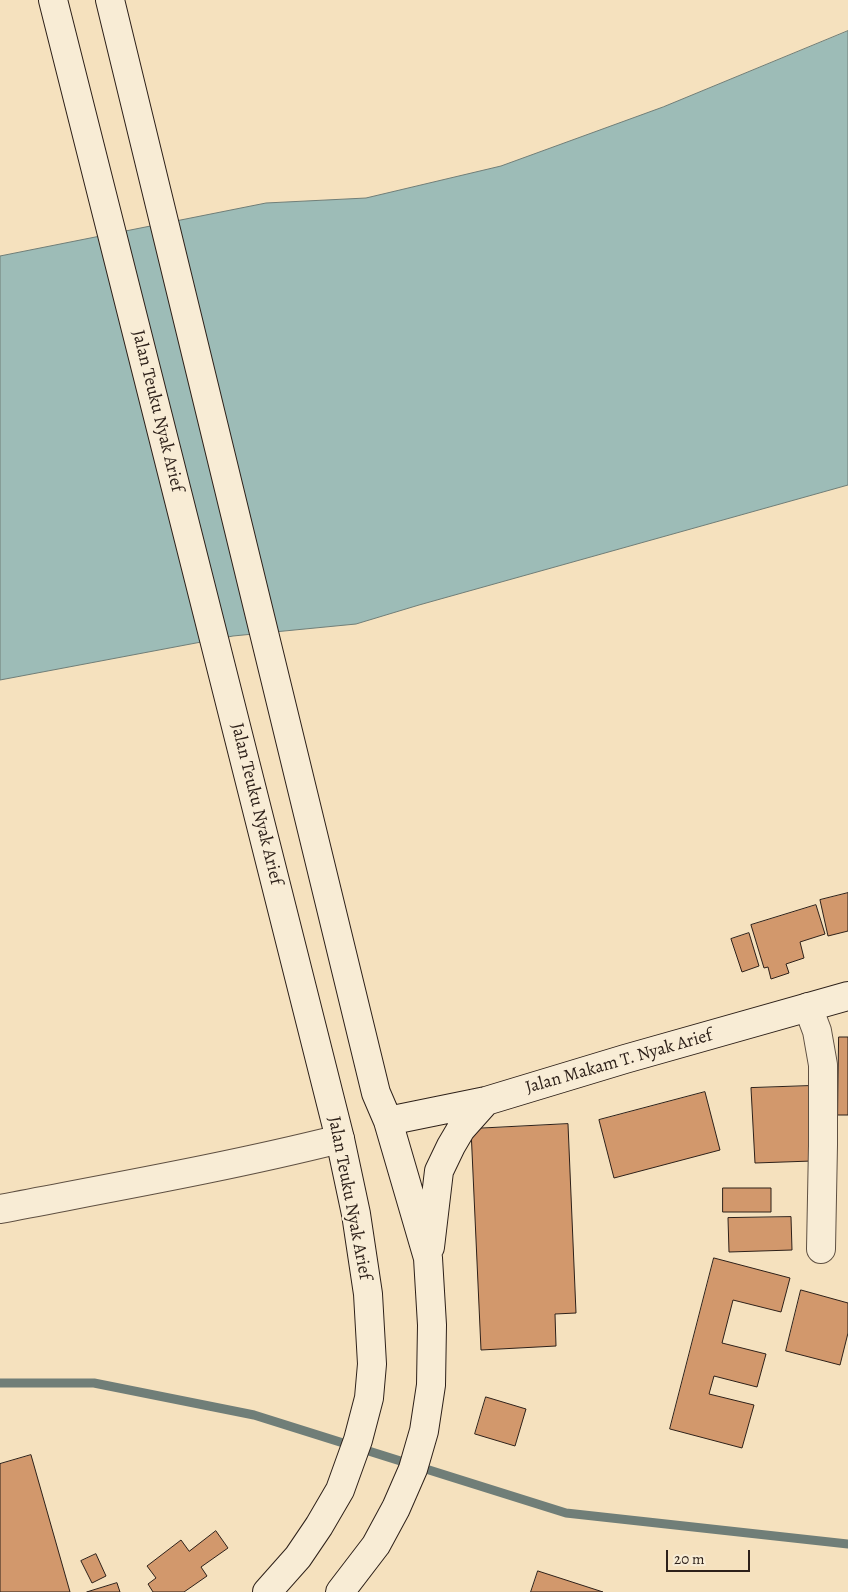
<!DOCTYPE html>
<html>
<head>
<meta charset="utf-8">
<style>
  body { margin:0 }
  #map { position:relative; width:848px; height:1592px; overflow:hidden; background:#f5e1be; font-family:Alegreya,serif }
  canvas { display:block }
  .scale { position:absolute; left:666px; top:1550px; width:84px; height:22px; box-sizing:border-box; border:2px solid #2d2019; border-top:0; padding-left:6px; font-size:15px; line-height:18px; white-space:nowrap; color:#2d2019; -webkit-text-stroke:4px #f8ecd5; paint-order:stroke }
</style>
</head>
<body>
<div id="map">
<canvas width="848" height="1592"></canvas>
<div class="scale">20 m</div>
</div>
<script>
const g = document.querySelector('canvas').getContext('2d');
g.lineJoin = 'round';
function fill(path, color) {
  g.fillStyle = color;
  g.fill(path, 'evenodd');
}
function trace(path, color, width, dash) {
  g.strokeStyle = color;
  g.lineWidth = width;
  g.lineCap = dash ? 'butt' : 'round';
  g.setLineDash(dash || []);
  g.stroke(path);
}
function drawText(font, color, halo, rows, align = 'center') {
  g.font = font + ' Alegreya,serif';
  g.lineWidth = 4.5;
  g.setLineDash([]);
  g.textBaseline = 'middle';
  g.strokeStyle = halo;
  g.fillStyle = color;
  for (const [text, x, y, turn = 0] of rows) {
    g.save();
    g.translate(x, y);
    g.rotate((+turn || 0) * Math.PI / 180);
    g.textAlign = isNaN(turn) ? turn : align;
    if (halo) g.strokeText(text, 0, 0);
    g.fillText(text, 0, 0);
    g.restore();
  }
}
const water = new Path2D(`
  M 848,31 L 848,485 L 419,605 L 356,624 L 233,636 L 0,680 L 0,256 L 266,203 L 366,198 L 501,166 L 663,107 Z`);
fill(water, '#9dbcb7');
trace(water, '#707e78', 1);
trace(new Path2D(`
  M 0,1383 L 94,1383 L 254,1415 L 566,1513 L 848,1544`), '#707e78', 9);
const building = new Path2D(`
  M 848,893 L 848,931 L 828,936 L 820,900 Z
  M 816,905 L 825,934 L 800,942 L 804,958 L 786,964 L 789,973 L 771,979 L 768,967 L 764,968 L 751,925 Z
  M 749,933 L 759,966 L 742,972 L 731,939 Z
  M 839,1037 L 848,1037 L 848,1115 L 838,1115 Z
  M 809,1086 L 812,1161 L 755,1163 L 751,1088 Z
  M 705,1092 L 720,1150 L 614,1178 L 599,1120 Z
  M 568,1124 L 576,1313 L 555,1314 L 556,1346 L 481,1350 L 471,1129 Z
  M 723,1188 L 771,1188 L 771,1212 L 723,1212 Z
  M 791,1217 L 792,1250 L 729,1252 L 728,1218 Z
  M 714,1258 L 790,1278 L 781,1312 L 733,1300 L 722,1343 L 766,1354 L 757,1387 L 714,1376 L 709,1394 L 754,1405 L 742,1448 L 670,1429 Z
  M 801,1290 L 848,1303 L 848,1333 L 840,1365 L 786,1351 Z
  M 486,1397 L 526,1409 L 515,1446 L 475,1434 Z
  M 31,1455 L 70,1592 L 0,1592 L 0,1464 Z
  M 216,1531 L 228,1548 L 201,1567 L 207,1576 L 184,1592 L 153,1592 L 148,1584 L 156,1578 L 147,1566 L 181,1540 L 189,1551 Z
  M 96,1554 L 106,1576 L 92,1583 L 81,1561 Z
  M 538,1571 L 603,1592 L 531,1592 Z
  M 117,1583 L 120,1592 L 87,1592 Z`);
fill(building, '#d2986c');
trace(building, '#2d2019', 1);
const street = new Path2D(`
  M 808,1007 L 817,1031 L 823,1065 L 823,1145 L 821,1249
  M 0,1209 C 114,1187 228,1167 340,1139`);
const secondary = new Path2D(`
  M 53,0 L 340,1139 L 356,1214 L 368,1294 L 372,1364 L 369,1398 L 358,1440 L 340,1490 L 319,1526 L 298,1557 L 267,1592
  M 110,0 L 376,1093 L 388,1121 L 428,1258 L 432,1325 L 431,1385 L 424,1431 L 413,1469 L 396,1508 L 376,1545 L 340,1592
  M 388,1121 L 486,1101 L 625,1059 L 848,996
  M 430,1247 L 439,1171 L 451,1146 L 461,1129 L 486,1101`);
trace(street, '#5f5042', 30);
trace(secondary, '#2d2019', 30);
trace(street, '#f8ecd5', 28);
trace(secondary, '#f8ecd5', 28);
drawText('18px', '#2d2019', '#f8ecd5', [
  ["Jalan Teuku Nyak Arief",157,411,76],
  ["Jalan Teuku Nyak Arief",256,804,76],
  ["Jalan Makam T. Nyak Arief",619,1062,-16],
  ["Jalan Teuku Nyak Arief",349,1198,79]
]);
</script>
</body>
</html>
